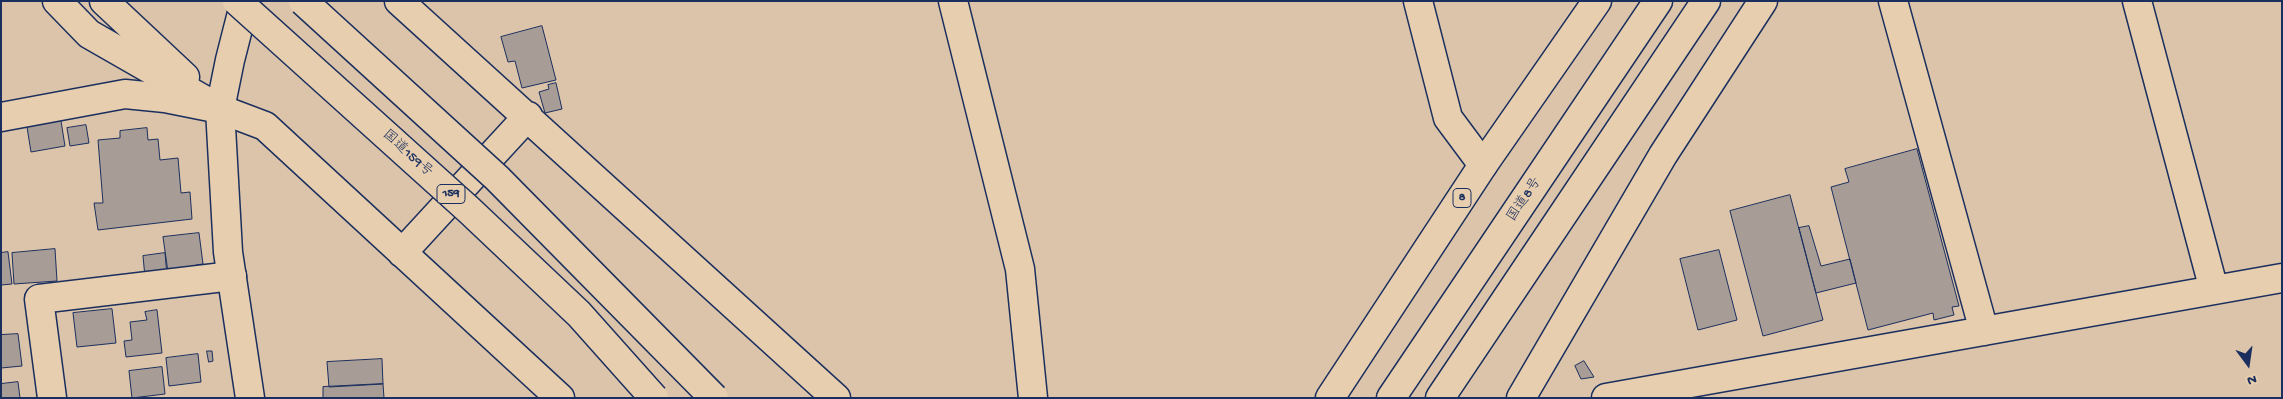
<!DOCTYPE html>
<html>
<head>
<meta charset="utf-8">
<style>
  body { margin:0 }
  #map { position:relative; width:2283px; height:399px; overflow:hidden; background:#dbc4aa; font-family:"Gochi Hand",sans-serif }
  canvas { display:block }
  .frame { position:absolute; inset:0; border:2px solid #1b2f5e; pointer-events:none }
  .north { position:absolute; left:2223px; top:339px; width:50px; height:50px; -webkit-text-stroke:4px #e7ceaf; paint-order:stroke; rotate:166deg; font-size:14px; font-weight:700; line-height:20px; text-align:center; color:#1b2f5e }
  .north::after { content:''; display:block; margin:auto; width:18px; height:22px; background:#1b2f5e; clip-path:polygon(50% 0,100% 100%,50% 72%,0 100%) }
</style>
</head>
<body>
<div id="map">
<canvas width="2283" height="399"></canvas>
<div class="frame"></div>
<div class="north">N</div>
</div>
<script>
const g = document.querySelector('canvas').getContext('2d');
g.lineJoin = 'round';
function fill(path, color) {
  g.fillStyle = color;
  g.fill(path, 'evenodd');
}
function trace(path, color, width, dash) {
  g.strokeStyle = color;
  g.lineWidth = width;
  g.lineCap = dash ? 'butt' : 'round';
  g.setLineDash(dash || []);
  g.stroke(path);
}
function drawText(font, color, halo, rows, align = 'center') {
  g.font = font + ' "Gochi Hand","Klee One",sans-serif';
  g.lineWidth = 4;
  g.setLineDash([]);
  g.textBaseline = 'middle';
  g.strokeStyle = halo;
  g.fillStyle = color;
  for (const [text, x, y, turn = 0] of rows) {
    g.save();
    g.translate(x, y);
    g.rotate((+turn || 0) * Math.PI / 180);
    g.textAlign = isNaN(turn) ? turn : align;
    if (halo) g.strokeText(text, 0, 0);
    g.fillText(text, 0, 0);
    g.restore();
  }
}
const building = new Path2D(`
  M 542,26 L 556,80 L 522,88 L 515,61 L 508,62 L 501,37 Z
  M 556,83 L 562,109 L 545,113 L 539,92 L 549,89 L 548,85 Z
  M 61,121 L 65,146 L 31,152 L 27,127 Z
  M 86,125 L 89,143 L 70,146 L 67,128 Z
  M 147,128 L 148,140 L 158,139 L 160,160 L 178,158 L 181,193 L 190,192 L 192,219 L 98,230 L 94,203 L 103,203 L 98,140 L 120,138 L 120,131 Z
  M 1917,149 L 1959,306 L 1952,307 L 1954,315 L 1934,320 L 1933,313 L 1868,330 L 1831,187 L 1849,182 L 1845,169 Z
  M 1790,195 L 1823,320 L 1763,336 L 1730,211 Z
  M 1809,226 L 1821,266 L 1850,259 L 1856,283 L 1816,293 L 1799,228 Z
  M 199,233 L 203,264 L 196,265 L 196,269 L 168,272 L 163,237 Z
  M 55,249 L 57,281 L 14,284 L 12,253 Z
  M 1719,250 L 1737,320 L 1698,330 L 1680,259 Z
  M 8,252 L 12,284 L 1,285 L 1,253 Z
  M 165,253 L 167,275 L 145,277 L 143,256 Z
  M 112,309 L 116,343 L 77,347 L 73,313 Z
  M 157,310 L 162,353 L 126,357 L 124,341 L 132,340 L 130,322 L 147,320 L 145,312 Z
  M 18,334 L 22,366 L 1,368 L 1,335 Z
  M 207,351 L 212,351 L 213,361 L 209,362 Z
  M 198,354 L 201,382 L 169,386 L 166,358 Z
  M 382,359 L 383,384 L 329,387 L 327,362 Z
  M 1584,361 L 1594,377 L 1581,379 L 1575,366 Z
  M 162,367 L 165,394 L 132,398 L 129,371 Z
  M 18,382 L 20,398 L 1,398 L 1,384 Z
  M 383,384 L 384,398 L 323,398 L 323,387 Z`);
fill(building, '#a89c96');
trace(building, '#1b2f5e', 1);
const street = new Path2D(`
  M 399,1 L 836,398
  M 953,1 L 1020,269 L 1033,398
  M 1418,1 L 1448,118 L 1483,165
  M 1893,1 L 1984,331
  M 2137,1 L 2214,290
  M 1,117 L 125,94 L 165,98 L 220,109 L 265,126 L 560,398
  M 402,253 L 528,116
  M 52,398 L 39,299 L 232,276
  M 1606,398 L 2282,278`);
const secondary = new Path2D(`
  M 245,1 L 230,60 L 220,109 L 228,252 L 250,398`);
const highway = new Path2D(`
  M 57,1 L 89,34 L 220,109
  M 104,1 L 185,77
  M 1330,398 L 1483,165 L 1597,1
  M 1391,398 L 1658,1
  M 1440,398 L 1706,1
  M 1521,398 L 1663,155 L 1763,1`);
trace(street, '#1b2f5e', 31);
trace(secondary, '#1b2f5e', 31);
trace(highway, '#1b2f5e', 31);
trace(street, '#e7ceaf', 28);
trace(secondary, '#e7ceaf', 28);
trace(highway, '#e7ceaf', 28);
const highwayBridge = new Path2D(`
  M 237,1 L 469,210 L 579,314 L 654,398
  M 303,1 L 497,178 L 714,398`);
trace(highwayBridge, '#1b2f5e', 31, []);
trace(highwayBridge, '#e7ceaf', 28);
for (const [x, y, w] of [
  [451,194,28],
  [1462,198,18]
]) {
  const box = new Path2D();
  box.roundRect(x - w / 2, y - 9.5, w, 19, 4);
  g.fillStyle = '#e7ceaf';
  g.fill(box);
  trace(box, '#1b2f5e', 1);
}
drawText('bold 12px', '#1b2f5e', null, [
  ["159",451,194],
  ["8",1462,198]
]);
drawText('14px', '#1b2f5e', '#e7ceaf', [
  ["国道159号",407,154,42],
  ["国道8号",1525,200,-56]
]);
</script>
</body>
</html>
